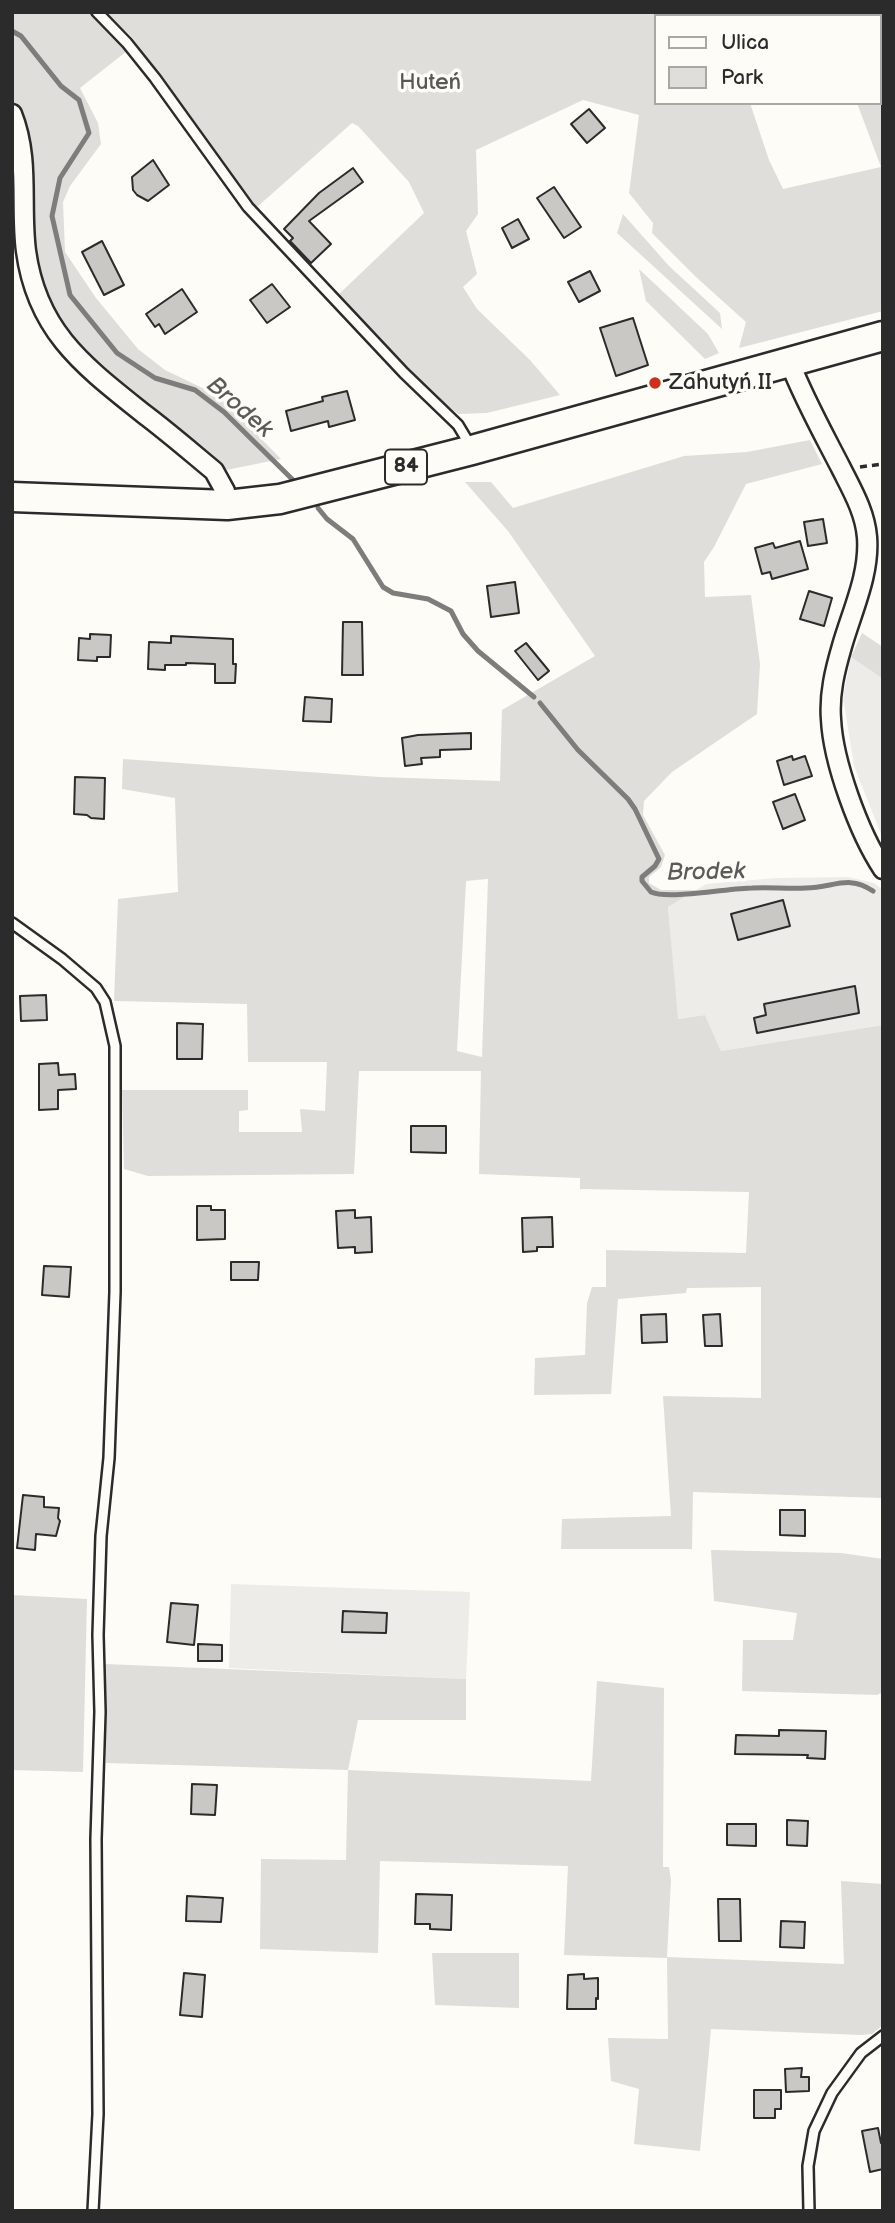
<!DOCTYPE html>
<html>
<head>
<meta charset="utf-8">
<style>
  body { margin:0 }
  #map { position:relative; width:895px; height:2223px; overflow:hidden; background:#fdfcf7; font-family:"Balsamiq Sans",sans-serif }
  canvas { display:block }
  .frame { position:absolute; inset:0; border:14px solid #2b2b2b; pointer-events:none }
  .legend { position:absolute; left:654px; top:14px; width:228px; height:91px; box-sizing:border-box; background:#fdfcf7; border:2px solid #a9a8a5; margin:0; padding:9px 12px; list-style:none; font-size:21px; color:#2b2b2b }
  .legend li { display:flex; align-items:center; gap:14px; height:35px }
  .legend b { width:35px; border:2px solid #a9a8a5 }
</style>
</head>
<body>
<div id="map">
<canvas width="895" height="2223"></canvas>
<div class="frame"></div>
<ul class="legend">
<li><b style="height:9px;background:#fdfcf7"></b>Ulica</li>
<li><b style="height:19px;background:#dfdeda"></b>Park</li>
</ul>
</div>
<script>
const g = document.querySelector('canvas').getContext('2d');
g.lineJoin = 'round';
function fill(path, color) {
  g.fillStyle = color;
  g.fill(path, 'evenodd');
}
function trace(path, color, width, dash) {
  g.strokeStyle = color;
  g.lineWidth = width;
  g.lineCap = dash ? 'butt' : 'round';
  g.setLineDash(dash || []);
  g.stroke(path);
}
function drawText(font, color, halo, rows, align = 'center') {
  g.font = font + ' "Balsamiq Sans",sans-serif';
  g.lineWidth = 7;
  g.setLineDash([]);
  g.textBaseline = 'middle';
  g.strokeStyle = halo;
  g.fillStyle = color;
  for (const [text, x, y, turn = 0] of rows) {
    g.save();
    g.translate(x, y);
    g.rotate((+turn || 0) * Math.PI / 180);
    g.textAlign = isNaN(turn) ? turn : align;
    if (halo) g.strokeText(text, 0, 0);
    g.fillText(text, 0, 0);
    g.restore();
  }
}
fill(new Path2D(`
  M 851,657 L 883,679 L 883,839 L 854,766 L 843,697 Z
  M 848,877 L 874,883 L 883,890 L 883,1025 L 721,1051 L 705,1015 L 677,1019 L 668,907 L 706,884 L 777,878 Z
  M 231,1584 L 470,1592 L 466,1679 L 229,1668 Z`), '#edece8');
fill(new Path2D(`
  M 12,12 L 91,12 L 127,51 L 80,88 L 98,123 L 101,144 L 70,186 L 63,202 L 65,252 L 96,298 L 138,349 L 165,370 L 219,396 L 281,459 L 226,470 L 170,424 L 121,390 L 59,329 L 41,289 L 31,251 L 16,107 L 12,100 Z
  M 105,12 L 720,12 L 721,16 L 655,16 L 655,103 L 750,103 L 769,160 L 783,189 L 881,167 L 857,103 L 879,103 L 879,16 L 824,16 L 823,12 L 883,12 L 883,311 L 739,348 L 746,322 L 696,277 L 652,233 L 653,223 L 629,193 L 639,115 L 583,100 L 476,150 L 478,214 L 466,231 L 477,274 L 463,287 L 477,309 L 530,360 L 560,395 L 487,413 L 458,414 L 435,396 L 338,295 L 424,213 L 409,182 L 358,126 L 352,123 L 257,207 L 243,193 L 131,36 Z
  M 623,214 L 669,266 L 720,313 L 722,329 L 617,233 Z
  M 639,269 L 708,334 L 719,353 L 705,359 L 646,301 Z
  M 810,440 L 822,464 L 746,484 L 714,547 L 704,562 L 705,597 L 751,595 L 760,664 L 757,714 L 672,772 L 644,801 L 643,815 L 665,855 L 661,867 L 649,877 L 649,883 L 661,890 L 696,890 L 668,907 L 678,1019 L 705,1015 L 721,1051 L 883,1025 L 883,1498 L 693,1492 L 692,1549 L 561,1549 L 562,1519 L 671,1516 L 663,1396 L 761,1398 L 761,1287 L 687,1288 L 686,1293 L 618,1299 L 611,1394 L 534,1395 L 535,1358 L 585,1355 L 587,1303 L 592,1287 L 606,1287 L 606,1250 L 746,1253 L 749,1192 L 580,1189 L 580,1178 L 479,1174 L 481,1071 L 359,1071 L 354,1174 L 148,1176 L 124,1169 L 122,1090 L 248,1090 L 248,1110 L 239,1111 L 239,1132 L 302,1132 L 300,1109 L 325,1111 L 327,1062 L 248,1062 L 247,1004 L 114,1001 L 118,899 L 178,892 L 175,798 L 122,789 L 123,759 L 379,777 L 500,781 L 502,710 L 595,656 L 508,531 L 465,482 L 491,482 L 513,508 L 684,456 L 747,452 ZM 487,879 L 488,879 L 482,1057 L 457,1051 L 466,881 Z
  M 862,633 L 883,647 L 883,679 L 851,657 Z
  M 711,1550 L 841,1553 L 883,1559 L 883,1692 L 877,1695 L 742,1691 L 743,1640 L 793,1640 L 797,1613 L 714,1601 Z
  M 12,1595 L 87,1599 L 83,1772 L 12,1770 Z
  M 105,1664 L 466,1679 L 466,1720 L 358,1720 L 348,1770 L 591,1781 L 597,1681 L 664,1688 L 663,1867 L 669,1867 L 671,1880 L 667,1957 L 844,1964 L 841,1881 L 883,1884 L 883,2025 L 872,2034 L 862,2035 L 711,2029 L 700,2151 L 634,2144 L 639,2089 L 611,2081 L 608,2038 L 668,2039 L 667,1958 L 564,1955 L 568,1866 L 380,1861 L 378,1953 L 260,1949 L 261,1859 L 346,1860 L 348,1770 L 106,1763 Z
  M 432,1953 L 519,1953 L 519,2008 L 435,2005 Z`), '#dfdeda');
trace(new Path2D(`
  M 12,31 L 21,36 L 61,86 L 79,100 L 89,133 L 60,178 L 52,216 L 70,295 L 117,353 L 155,378 L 195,390 L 224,412 L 294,481
  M 318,508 L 327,519 L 353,539 L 383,587 L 393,593 L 428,599 L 451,611 L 463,634 L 478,651 L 534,697
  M 540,703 L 578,750 L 628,799 L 635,809 L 659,859 L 655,866 L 642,877 L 642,881 L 651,892 C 668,900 730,888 752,888 C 770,887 788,889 806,888 C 833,888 848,874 873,891`), '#7e7d7b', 5);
const building = new Path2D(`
  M 589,109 L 605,128 L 587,143 L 571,124 Z
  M 153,160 L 169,185 L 148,201 L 137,195 L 133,190 L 132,177 Z
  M 353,168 L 363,182 L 309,221 L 331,244 L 311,263 L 290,241 L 293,238 L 284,229 L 319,193 Z
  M 554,187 L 581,227 L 564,238 L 537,198 Z
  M 518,219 L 529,239 L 512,248 L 502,228 Z
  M 102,241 L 124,285 L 104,295 L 82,252 Z
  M 590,271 L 600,291 L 579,302 L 568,282 Z
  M 272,284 L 290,307 L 267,323 L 250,300 Z
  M 182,289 L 197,312 L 165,334 L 159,324 L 155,327 L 146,314 Z
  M 633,318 L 648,365 L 616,376 L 600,328 Z
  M 347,391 L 355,420 L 329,427 L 328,421 L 291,431 L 286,411 L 323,401 L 322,397 Z
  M 823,519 L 827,543 L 808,546 L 804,522 Z
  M 800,541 L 808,569 L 772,579 L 770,572 L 762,574 L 755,548 L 773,543 L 775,548 Z
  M 515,582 L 519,613 L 491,617 L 487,586 Z
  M 809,591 L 832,598 L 824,626 L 800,619 Z
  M 343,622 L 362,622 L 363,675 L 342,675 Z
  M 90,634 L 111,635 L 110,657 L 97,657 L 97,661 L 78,660 L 79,638 L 90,639 Z
  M 171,636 L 233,639 L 233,664 L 236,664 L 235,683 L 215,683 L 215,664 L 186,663 L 186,665 L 165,665 L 165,670 L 148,669 L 149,642 L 171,643 Z
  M 526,643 L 549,671 L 538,680 L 515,651 Z
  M 305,697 L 332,699 L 331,722 L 303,721 Z
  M 471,733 L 471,749 L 440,750 L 440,757 L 421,758 L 422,764 L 405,766 L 402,738 L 418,735 Z
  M 792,756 L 793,760 L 805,756 L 812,776 L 784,785 L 777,761 Z
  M 75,777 L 105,778 L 104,819 L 91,818 L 87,815 L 74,814 Z
  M 795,794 L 805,820 L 783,829 L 773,802 Z
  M 783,900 L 790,926 L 738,940 L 731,914 Z
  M 855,986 L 859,1013 L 757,1033 L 754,1018 L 766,1015 L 764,1004 Z
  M 46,995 L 47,1020 L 21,1021 L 20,996 Z
  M 177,1023 L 203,1024 L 202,1059 L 177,1059 Z
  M 58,1063 L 59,1075 L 75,1074 L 76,1089 L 58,1090 L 58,1109 L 39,1110 L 39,1064 Z
  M 411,1126 L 446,1126 L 446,1153 L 411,1152 Z
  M 197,1206 L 211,1206 L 211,1210 L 225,1210 L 225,1239 L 197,1240 Z
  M 355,1210 L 355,1218 L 371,1217 L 372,1252 L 355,1253 L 355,1247 L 338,1248 L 336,1211 Z
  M 552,1217 L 553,1247 L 537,1247 L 537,1251 L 523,1252 L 522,1218 Z
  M 231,1262 L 259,1262 L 258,1280 L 231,1280 Z
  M 44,1266 L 71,1267 L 69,1297 L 42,1295 Z
  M 666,1314 L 667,1342 L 642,1343 L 641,1315 Z
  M 720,1314 L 722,1346 L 705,1346 L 703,1315 Z
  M 23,1495 L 44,1497 L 44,1507 L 59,1508 L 58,1518 L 60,1521 L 56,1536 L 36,1534 L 35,1550 L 17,1548 Z
  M 780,1510 L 805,1510 L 805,1536 L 780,1535 Z
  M 171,1603 L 198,1605 L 194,1645 L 167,1642 Z
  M 343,1611 L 387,1613 L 386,1633 L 342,1632 Z
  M 198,1644 L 222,1645 L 222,1661 L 198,1661 Z
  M 779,1730 L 826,1731 L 825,1759 L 807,1758 L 808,1755 L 735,1754 L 736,1735 L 779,1736 Z
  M 192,1784 L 217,1785 L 215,1815 L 191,1814 Z
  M 787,1820 L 808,1821 L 807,1846 L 787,1845 Z
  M 727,1824 L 756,1824 L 756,1846 L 727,1845 Z
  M 416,1894 L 452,1895 L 451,1930 L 430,1929 L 430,1924 L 415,1924 Z
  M 187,1896 L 223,1898 L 221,1922 L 186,1921 Z
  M 718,1899 L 740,1899 L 741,1941 L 719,1941 Z
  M 781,1921 L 805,1922 L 804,1948 L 780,1947 Z
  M 184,1973 L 205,1975 L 202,2017 L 180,2015 Z
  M 584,1974 L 584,1979 L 598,1978 L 598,1999 L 596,1998 L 596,2009 L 567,2009 L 568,1975 Z
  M 802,2068 L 801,2077 L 809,2077 L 809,2091 L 786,2092 L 785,2069 Z
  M 754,2090 L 781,2090 L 781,2109 L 775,2109 L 775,2118 L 754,2118 Z
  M 878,2128 L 881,2143 L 883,2142 L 883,2169 L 870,2172 L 862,2131 Z`);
fill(building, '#c9c8c4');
trace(building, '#2b2b2b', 2);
const lane = new Path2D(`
  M 97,12 L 127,43 L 155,78 L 248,207 L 404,373 L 458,425 L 470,445
  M 12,923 L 62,959 L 96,988 L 105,1002 L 115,1046 L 115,1292 L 109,1458 L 101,1536 L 98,1635 L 100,1712 L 96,1839 L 98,2114 L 93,2211
  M 809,2211 L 808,2166 L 814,2131 L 832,2093 L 861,2053 L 883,2036`);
const street = new Path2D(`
  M 12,114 C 30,159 20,205 26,251 C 37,332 84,366 144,414 C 168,432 191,452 214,471 L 225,491 L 227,505
  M 790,363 C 804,399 823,433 841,468 C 852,490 865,512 867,537 C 870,574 852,611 842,646 C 835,670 829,694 831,719 C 833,762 859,833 883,869`);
const primary = new Path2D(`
  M 12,497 L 227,505 L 280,499 L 472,450 L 883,336`);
trace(lane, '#2b2b2b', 14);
trace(street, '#2b2b2b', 23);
trace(primary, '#2b2b2b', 33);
trace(new Path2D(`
  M 860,467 L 883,464`), '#2b2b2b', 3.5, [7, 5]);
trace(lane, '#fdfcf7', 9);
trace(street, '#fdfcf7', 18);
trace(primary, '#fdfcf7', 28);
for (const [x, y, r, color] of [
  [655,383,7,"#c8321e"]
]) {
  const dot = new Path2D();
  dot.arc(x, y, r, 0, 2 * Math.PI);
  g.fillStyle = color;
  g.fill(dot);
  trace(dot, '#fdfcf7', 2.5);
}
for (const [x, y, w] of [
  [406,467,42]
]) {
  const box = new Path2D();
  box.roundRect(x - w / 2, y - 17.5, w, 35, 5);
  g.fillStyle = '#fdfcf7';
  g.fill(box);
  trace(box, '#2b2b2b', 2);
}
drawText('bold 21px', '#2b2b2b', null, [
  ["84",406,467]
]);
drawText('23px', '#585857', '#fdfcf7', [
  ["Huteń",430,83]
]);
drawText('23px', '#2b2b2b', '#fdfcf7', [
  ["Zahutyń II",669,383]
], 'left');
drawText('italic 24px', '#5b5b5a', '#fdfcf7', [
  ["Brodek",239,408,41],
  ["Brodek",706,873,-1]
]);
</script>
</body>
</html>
